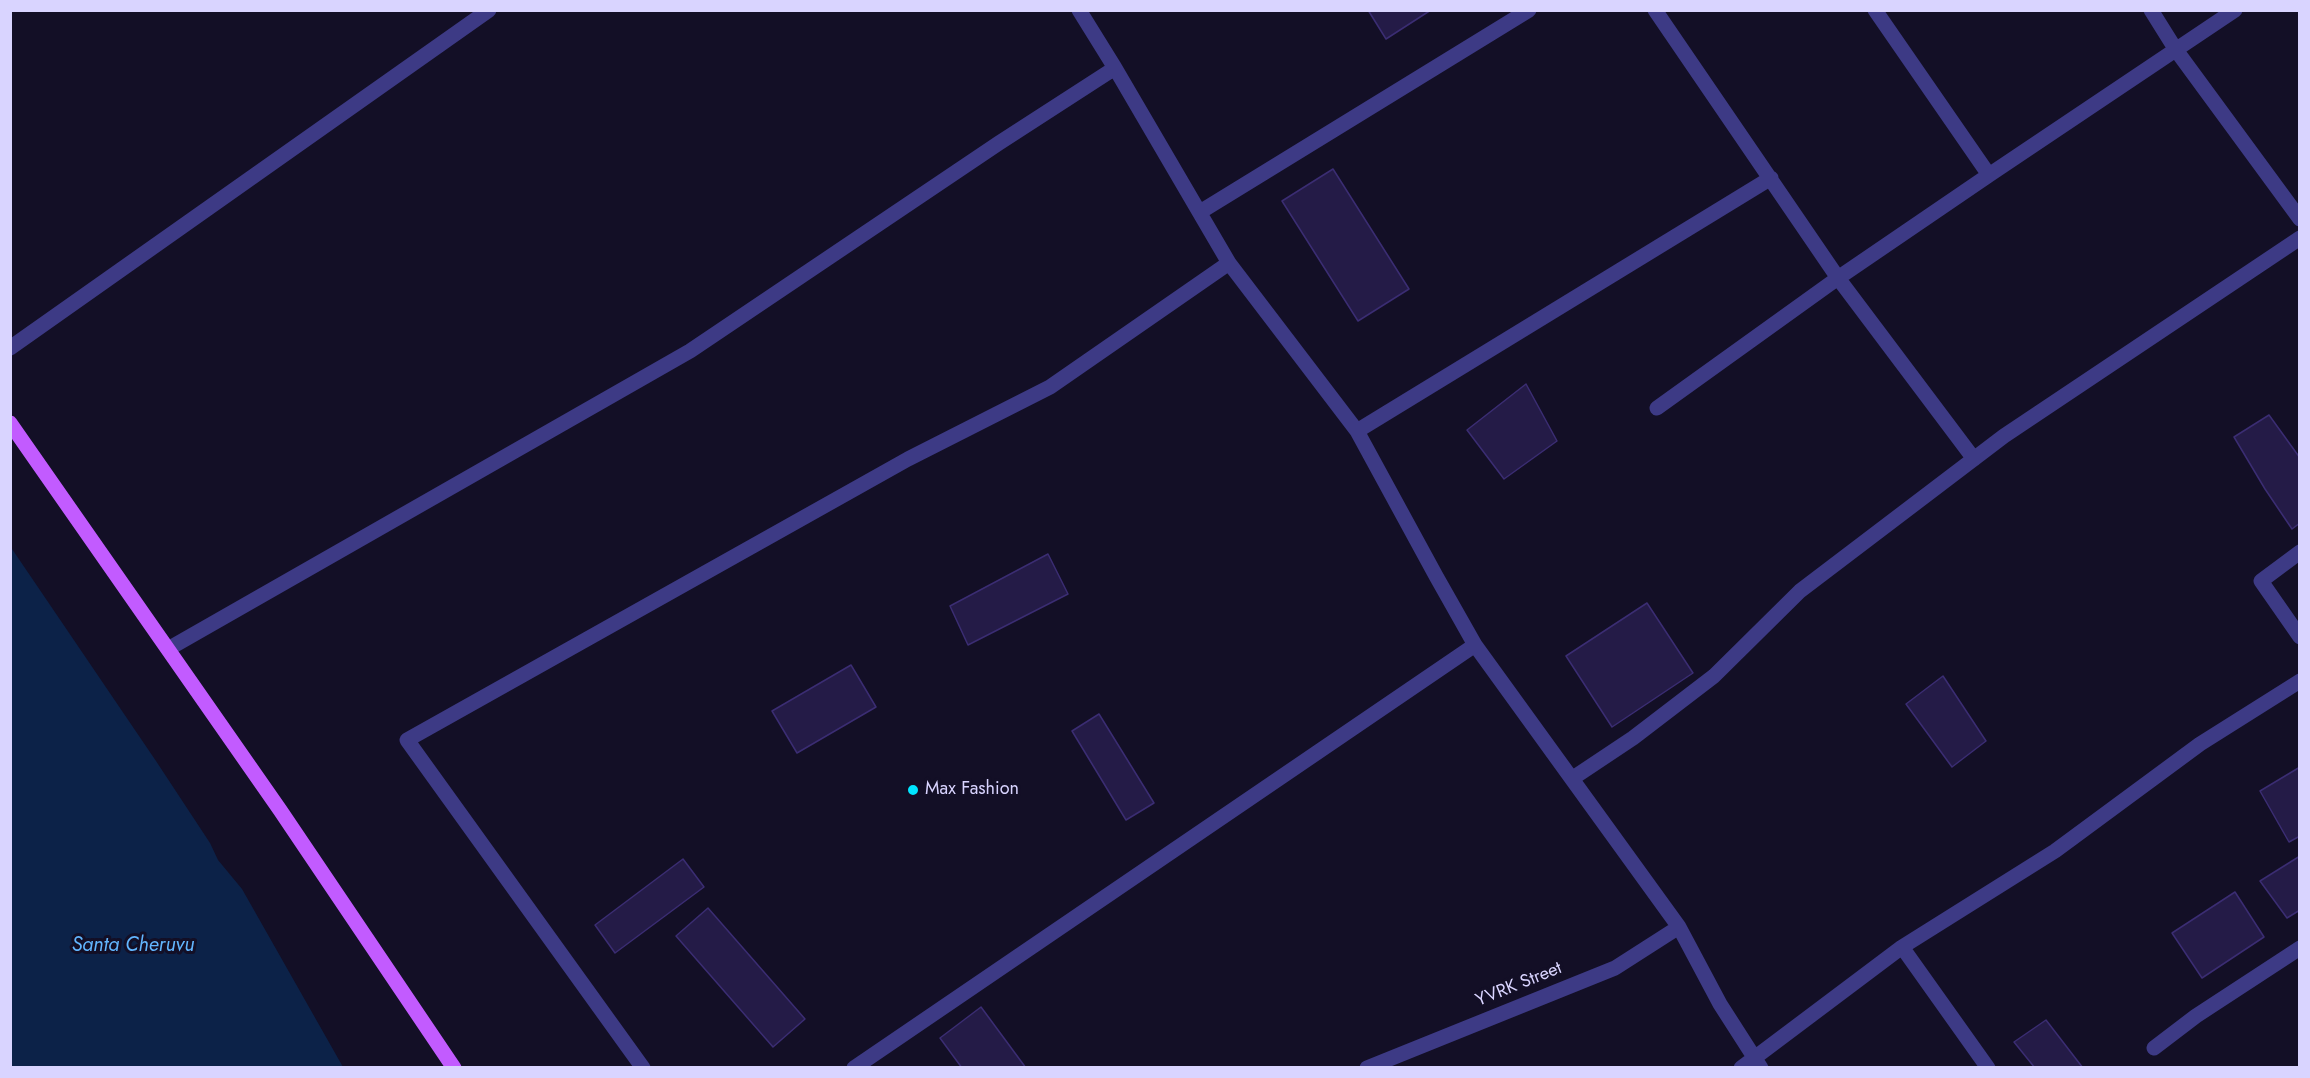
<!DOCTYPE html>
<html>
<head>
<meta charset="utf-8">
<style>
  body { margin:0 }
  #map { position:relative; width:2310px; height:1078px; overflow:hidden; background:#130f26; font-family:Jost,sans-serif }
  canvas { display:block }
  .frame { position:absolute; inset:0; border:12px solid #d9d4ff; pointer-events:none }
</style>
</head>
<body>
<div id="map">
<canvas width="2310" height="1078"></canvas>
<div class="frame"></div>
</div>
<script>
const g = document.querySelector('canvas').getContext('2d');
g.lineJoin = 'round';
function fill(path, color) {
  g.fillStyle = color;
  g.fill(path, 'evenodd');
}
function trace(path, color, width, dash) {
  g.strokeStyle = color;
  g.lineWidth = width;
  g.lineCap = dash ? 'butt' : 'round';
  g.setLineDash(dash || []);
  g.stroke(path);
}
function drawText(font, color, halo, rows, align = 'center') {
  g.font = font + ' Jost,sans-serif';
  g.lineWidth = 6;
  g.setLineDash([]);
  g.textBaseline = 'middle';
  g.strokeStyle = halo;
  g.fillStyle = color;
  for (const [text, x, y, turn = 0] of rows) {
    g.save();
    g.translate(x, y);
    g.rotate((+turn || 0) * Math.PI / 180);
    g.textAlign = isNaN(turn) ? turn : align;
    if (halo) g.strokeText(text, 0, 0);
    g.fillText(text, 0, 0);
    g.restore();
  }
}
fill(new Path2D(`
  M 10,546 L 156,761 L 210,843 L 218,860 L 242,889 L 343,1067 L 11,1067 Z`), '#0c2248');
const building = new Path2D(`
  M 1368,10 L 1431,10 L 1386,39 Z
  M 1333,169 L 1409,289 L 1358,321 L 1282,201 Z
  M 1526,384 L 1557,441 L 1504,479 L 1467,430 Z
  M 2269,415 L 2300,458 L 2300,523 L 2292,529 L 2265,489 L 2234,437 Z
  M 1048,554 L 1068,594 L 968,645 L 950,606 Z
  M 1647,603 L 1693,673 L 1612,727 L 1566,656 Z
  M 851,665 L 876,707 L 797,753 L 772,711 Z
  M 1943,676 L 1986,741 L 1952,767 L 1906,704 Z
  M 1099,714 L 1154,803 L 1126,820 L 1072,731 Z
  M 2300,767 L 2300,836 L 2289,842 L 2260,791 Z
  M 2300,856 L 2300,910 L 2287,918 L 2260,881 Z
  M 683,859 L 704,887 L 615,953 L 595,925 Z
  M 2235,892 L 2264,937 L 2202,978 L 2172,933 Z
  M 708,908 L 805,1019 L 773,1047 L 676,936 Z
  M 981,1007 L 1026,1068 L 962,1068 L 940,1038 Z
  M 2046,1020 L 2083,1068 L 2035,1068 L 2014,1042 Z`);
fill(building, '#241b47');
trace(building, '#3b2d73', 1.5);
trace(new Path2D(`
  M 1079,10 L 1115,68 L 1229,263 L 1357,431 L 1436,576 L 1475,645 L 1679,927 L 1720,1004 L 1761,1068
  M 1655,10 L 1838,278 L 1989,175
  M 1875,10 L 1989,175 L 2235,10
  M 2151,10 L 2176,50 L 2300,219
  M 1200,212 L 1529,10
  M 10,348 L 489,10
  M 1657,408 L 1838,278 L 1974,459
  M 1357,431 L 1771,178
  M 2300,552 L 2261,581 L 2300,637
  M 168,649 L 690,351 L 999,143 L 1115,68
  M 1573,778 L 1633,738 L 1714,676 L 1800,591 L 2004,436 L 2300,238
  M 1902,947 L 1988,1068
  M 2154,1048 L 2196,1016 L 2300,948
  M 643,1068 L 407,740 L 908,459 L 1050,387 L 1229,263
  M 854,1068 L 1475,645
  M 1367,1068 L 1615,968 L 1679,927
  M 1741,1068 L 1902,947 L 2055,851 L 2200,744 L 2300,681`), '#3d3a85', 15);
trace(new Path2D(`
  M 10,423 L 280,810 L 454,1068`), '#c25bff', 15);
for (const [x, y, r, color] of [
  [913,790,6,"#00e5ff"]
]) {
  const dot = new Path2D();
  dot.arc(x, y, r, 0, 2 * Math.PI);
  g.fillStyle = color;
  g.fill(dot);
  trace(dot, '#130f26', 2);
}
drawText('18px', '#d9d4ff', '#130f26', [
  ["Max Fashion",925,790]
], 'left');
drawText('18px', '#d9d4ff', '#130f26', [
  ["YVRK Street",1519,985,-22]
]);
drawText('italic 20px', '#62b6ff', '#130f26', [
  ["Santa Cheruvu",133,946]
]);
</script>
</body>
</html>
